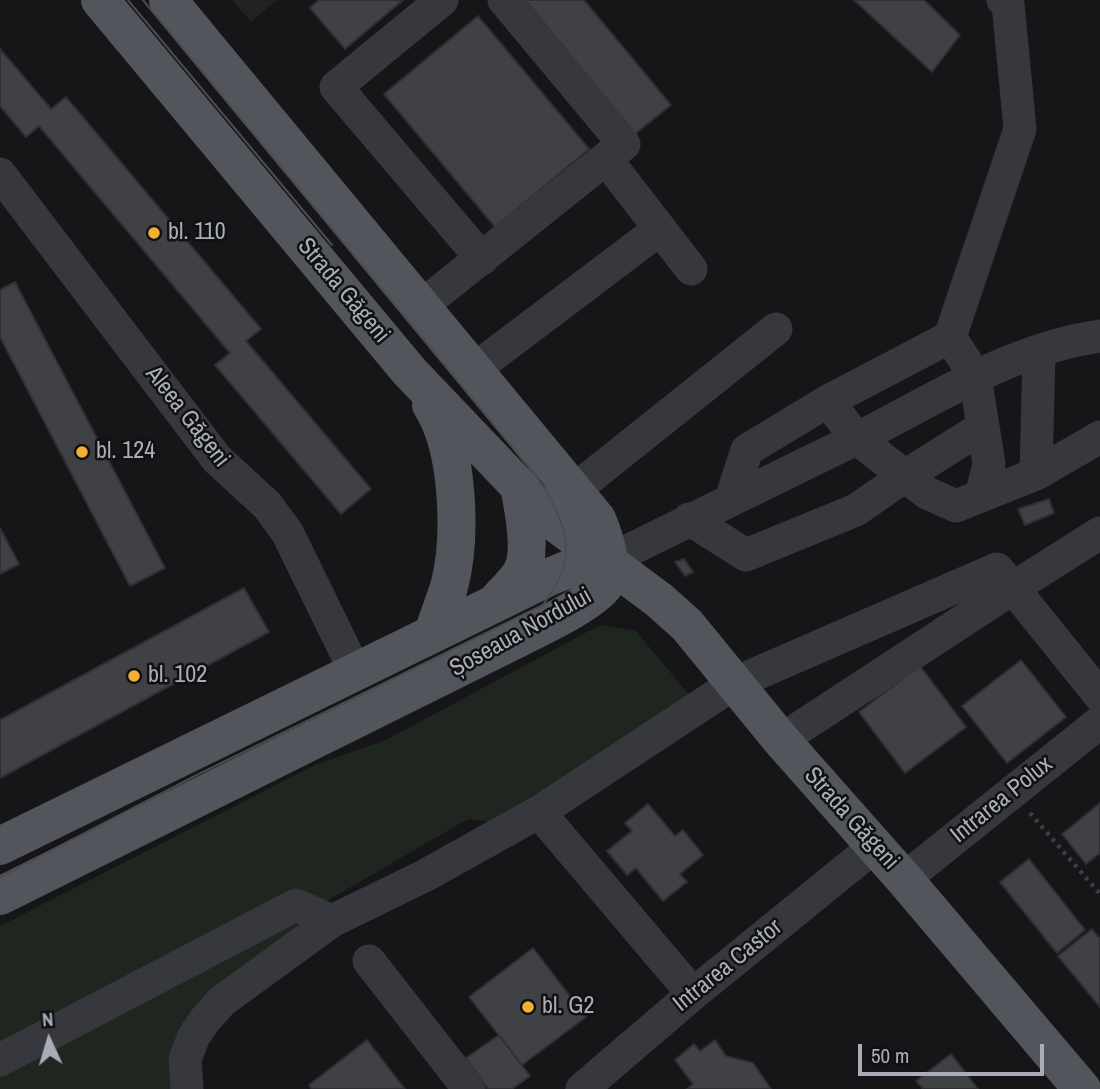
<!DOCTYPE html>
<html>
<head>
<meta charset="utf-8">
<style>
  body { margin:0 }
  #map { position:relative; width:1100px; height:1089px; overflow:hidden; background:#161618; font-family:"Archivo Narrow",sans-serif }
  canvas { display:block }
  .north { position:absolute; left:14px; top:1005px; width:70px; height:70px; -webkit-text-stroke:5px #111113; paint-order:stroke; rotate:356deg; font-size:19px; font-weight:700; line-height:28px; text-align:center; color:#a8adb8 }
  .north::after { content:''; display:block; margin:auto; width:24px; height:32px; background:#a8adb8; clip-path:polygon(50% 0,100% 100%,50% 72%,0 100%) }
  .scale { position:absolute; left:858px; top:1044px; width:186px; height:32px; box-sizing:border-box; border:4px solid #a8adb8; border-top:0; padding-left:9px; font-size:21px; line-height:24px; white-space:nowrap; color:#a8adb8; -webkit-text-stroke:5px #111113; paint-order:stroke }
</style>
</head>
<body>
<div id="map">
<canvas width="1100" height="1089"></canvas>
<div class="north">N</div>
<div class="scale">50 m</div>
</div>
<script>
const g = document.querySelector('canvas').getContext('2d');
g.lineJoin = 'round';
function fill(path, color) {
  g.fillStyle = color;
  g.fill(path, 'evenodd');
}
function trace(path, color, width, dash) {
  g.strokeStyle = color;
  g.lineWidth = width;
  g.lineCap = dash ? 'butt' : 'round';
  g.setLineDash(dash || []);
  g.stroke(path);
}
function drawText(font, color, halo, rows, align = 'center') {
  g.font = font + ' "Archivo Narrow",sans-serif';
  g.lineWidth = 5;
  g.setLineDash([]);
  g.textBaseline = 'middle';
  g.strokeStyle = halo;
  g.fillStyle = color;
  for (const [text, x, y, turn = 0] of rows) {
    g.save();
    g.translate(x, y);
    g.rotate((+turn || 0) * Math.PI / 180);
    g.textAlign = isNaN(turn) ? turn : align;
    if (halo) g.strokeText(text, 0, 0);
    g.fillText(text, 0, 0);
    g.restore();
  }
}
fill(new Path2D(`
  M 232,0 L 277,0 L 251,22 Z`), '#222225');
fill(new Path2D(`
  M 600,625 L 636,631 L 694,701 L 500,823 L 468,819 L 306,913 L 309,925 L 218,995 L 178,1089 L 0,1089 L 0,926 L 315,765 L 386,740 Z`), '#1e261f');
const building = new Path2D(`
  M 319,0 L 403,0 L 345,49 L 310,8 Z
  M 525,0 L 584,0 L 671,105 L 635,134 Z
  M 854,0 L 924,0 L 960,35 L 932,72 Z
  M 478,16 L 589,149 L 495,227 L 384,94 Z
  M 0,49 L 51,109 L 66,97 L 261,329 L 246,341 L 371,489 L 341,514 L 215,365 L 230,353 L 39,126 L 26,137 L 0,106 Z
  M 15,282 L 165,568 L 130,586 L 0,337 L 0,290 Z
  M 1049,499 L 1054,513 L 1025,525 L 1018,509 Z
  M 0,528 L 19,564 L 0,574 Z
  M 684,559 L 693,572 L 685,576 L 675,562 Z
  M 244,588 L 269,632 L 0,778 L 0,720 Z
  M 1021,660 L 1066,717 L 1007,763 L 962,706 Z
  M 920,666 L 966,727 L 905,773 L 859,712 Z
  M 1100,803 L 1100,853 L 1086,864 L 1062,834 Z
  M 648,804 L 675,836 L 683,830 L 703,855 L 680,874 L 687,882 L 663,901 L 636,868 L 627,875 L 607,851 L 632,831 L 625,823 Z
  M 1029,859 L 1085,930 L 1057,953 L 1000,882 Z
  M 1092,929 L 1100,939 L 1100,1007 L 1058,956 Z
  M 533,948 L 586,1017 L 522,1065 L 469,997 Z
  M 499,1035 L 530,1076 L 512,1089 L 488,1089 L 466,1058 Z
  M 367,1040 L 405,1089 L 312,1089 L 309,1085 Z
  M 715,1040 L 726,1056 L 753,1063 L 771,1089 L 687,1089 L 693,1084 L 675,1060 L 694,1044 L 700,1051 Z
  M 951,1054 L 978,1089 L 923,1089 L 916,1081 Z`);
fill(building, '#404145');
trace(building, '#303034', 2);
trace(new Path2D(`
  M 1030,813 L 1100,894`), '#3d3f44', 4.5, [3.5, 5]);
trace(new Path2D(`
  M 442,0 L 336,87 L 482,259
  M 606,159 L 691,269
  M 0,174 L 217,459 L 267,505 L 287,532 L 355,671
  M 420,307 L 624,144 L 504,0
  M 950,337 L 1020,129 L 1008,4 L 1003,0
  M 472,371 L 660,229
  M 1036,474 L 1039,352
  M 573,491 L 776,329
  M 981,496 L 1036,474 L 1100,437
  M 731,499 L 747,450 L 828,401 L 950,337 L 975,376 L 989,464 L 981,496 L 956,506 L 927,493 L 856,438 L 828,401
  M 689,519 L 746,555 L 856,510 L 905,476 L 983,427
  M 607,561 C 690,520 773,480 856,439 C 934,400 1012,348 1100,336
  M 781,740 L 1013,588 L 1100,696
  M 539,812 L 693,994
  M 904,879 L 1100,722
  M 369,961 L 469,1089
  M 0,1060 L 296,905 L 332,921
  M 187,1089 L 185,1059 L 194,1036 L 205,1020 L 222,1001 L 332,921 L 426,875 L 539,812 L 735,683 L 997,569 L 1013,588 L 1100,533
  M 582,1089 L 693,994 L 875,846`), '#37383d', 33);
trace(new Path2D(`
  M 100,0 L 409,371 L 550,519 L 659,600 L 687,625 L 781,740 L 904,879 L 1082,1089
  M 431,405 C 459,448 462,538 449,587 C 444,602 438,618 433,633
  M 496,602 C 504,593 515,583 521,573 C 533,553 523,507 519,486
  M 0,846 L 549,577 L 576,566 L 607,561
  M 0,896 L 513,641 C 534,630 596,602 606,583 C 614,566 604,535 597,519 L 168,0`), '#53555c', 38);
trace(new Path2D(`
  M 128,0 L 332,245
  M 0,877 L 195,776 L 543,605 C 550,594 558,584 562,572 C 575,540 554,501 536,476 L 143,0`), '#4a4c52', 2);
for (const [x, y, r, color] of [
  [154,233,7,"#f2b134"],
  [82,452,7,"#f2b134"],
  [134,676,7,"#f2b134"],
  [528,1007,7,"#f2b134"]
]) {
  const dot = new Path2D();
  dot.arc(x, y, r, 0, 2 * Math.PI);
  g.fillStyle = color;
  g.fill(dot);
  trace(dot, '#111113', 2.5);
}
drawText('24px', '#a8adb8', '#111113', [
  ["bl. 110",168,233],
  ["bl. 124",96,452],
  ["bl. 102",148,676],
  ["bl. G2",542,1007]
], 'left');
drawText('24px', '#a8adb8', '#111113', [
  ["Strada Găgeni",343,291,50],
  ["Aleea Găgeni",187,417,52],
  ["Șoseaua Nordului",521,633,-29],
  ["Intrarea Polux",1002,800,-39],
  ["Strada Găgeni",851,819,48],
  ["Intrarea Castor",728,966,-39]
]);
</script>
</body>
</html>
